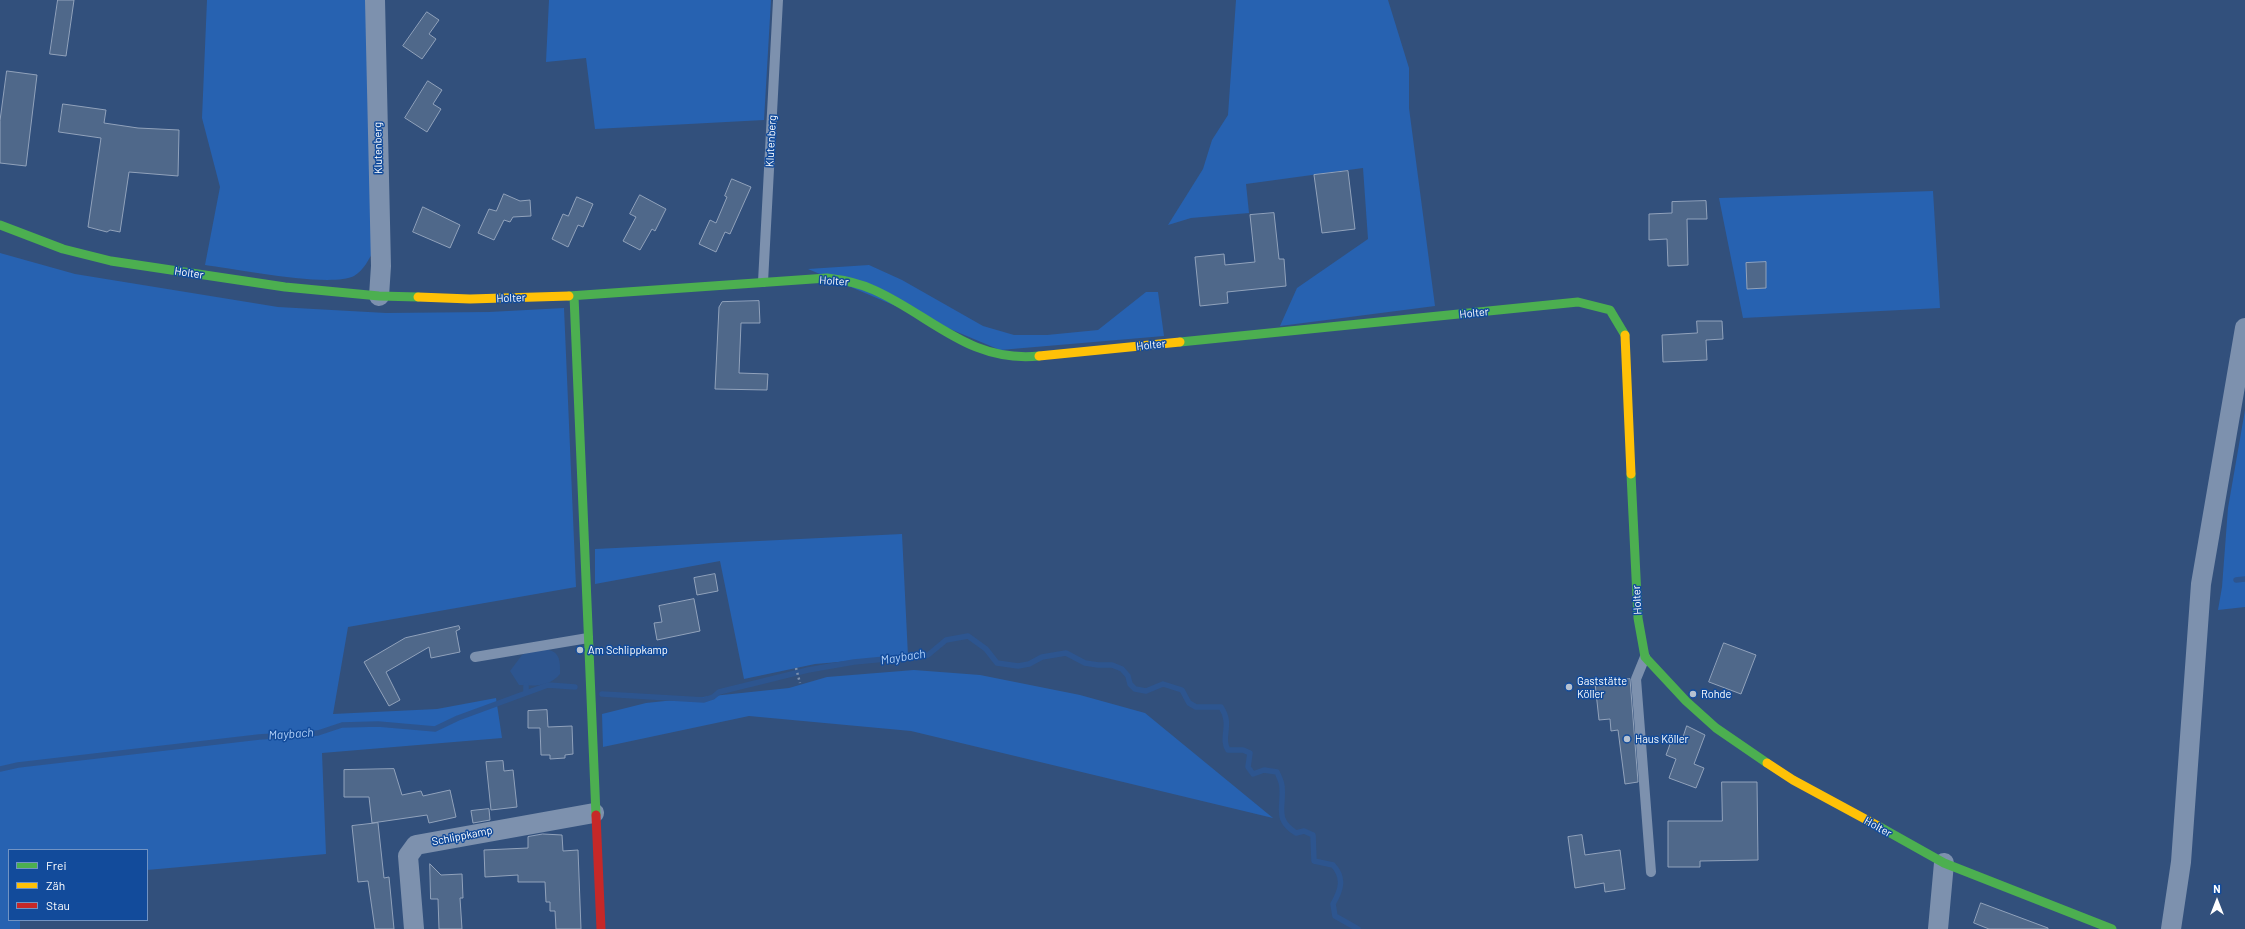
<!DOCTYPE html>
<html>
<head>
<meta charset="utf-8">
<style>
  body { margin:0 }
  #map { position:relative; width:2245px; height:929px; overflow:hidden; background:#32507c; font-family:Barlow,sans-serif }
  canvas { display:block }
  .legend { position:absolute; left:8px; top:849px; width:140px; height:72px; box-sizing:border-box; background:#124b9b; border:1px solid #7193c3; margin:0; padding:5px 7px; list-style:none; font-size:12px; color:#fff }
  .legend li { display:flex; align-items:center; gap:8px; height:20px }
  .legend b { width:20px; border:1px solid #7193c3 }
  .north { position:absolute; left:2197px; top:881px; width:40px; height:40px; -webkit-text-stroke:3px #124b9b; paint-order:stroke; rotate:0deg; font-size:11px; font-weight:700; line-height:16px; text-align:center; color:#fff }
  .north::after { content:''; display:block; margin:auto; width:14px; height:18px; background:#fff; clip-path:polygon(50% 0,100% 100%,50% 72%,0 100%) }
</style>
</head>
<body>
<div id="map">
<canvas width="2245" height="929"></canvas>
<ul class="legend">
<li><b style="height:5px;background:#4caf50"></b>Frei</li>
<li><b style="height:5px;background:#ffc107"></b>Zäh</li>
<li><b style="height:5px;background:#c62828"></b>Stau</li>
</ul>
<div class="north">N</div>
</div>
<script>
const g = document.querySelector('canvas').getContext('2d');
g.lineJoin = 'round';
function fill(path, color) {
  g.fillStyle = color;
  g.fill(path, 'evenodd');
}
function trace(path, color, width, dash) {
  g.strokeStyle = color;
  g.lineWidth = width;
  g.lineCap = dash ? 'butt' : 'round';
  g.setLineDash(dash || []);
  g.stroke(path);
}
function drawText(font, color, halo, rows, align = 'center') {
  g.font = font + ' Barlow,sans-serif';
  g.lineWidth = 3;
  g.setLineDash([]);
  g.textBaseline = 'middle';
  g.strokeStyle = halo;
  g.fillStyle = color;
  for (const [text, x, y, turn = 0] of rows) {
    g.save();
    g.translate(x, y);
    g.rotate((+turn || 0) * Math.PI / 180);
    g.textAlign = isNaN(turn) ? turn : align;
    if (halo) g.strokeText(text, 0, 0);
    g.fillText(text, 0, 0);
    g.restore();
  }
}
fill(new Path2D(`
  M 207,0 L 366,0 L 374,250 C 369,259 364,270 354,276 C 330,288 236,269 205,265 L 220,187 L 202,118 Z
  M 549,0 L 771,0 L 764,120 L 595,129 L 586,58 L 546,62 Z
  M 1236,0 L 1388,0 L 1409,68 L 1409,108 L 1435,306 L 1280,326 L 1297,288 L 1368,239 L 1363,168 L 1246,184 L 1249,213 L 1191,218 L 1168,225 L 1203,169 L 1212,140 L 1228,115 Z
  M 1933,191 L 1940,308 L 1743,318 L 1719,198 Z
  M 0,253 L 75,274 L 278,307 L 386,313 L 489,312 L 564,308 L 576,587 L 348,627 L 333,714 L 437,709 L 496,698 L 502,738 L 322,753 L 326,854 L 147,870 L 147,850 L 9,850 L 9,920 L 20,920 L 20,929 L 0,929 Z
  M 869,265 L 902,280 L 983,326 L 1014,335 L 1047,335 L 1098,330 L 1146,292 L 1158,292 L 1164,336 L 1000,350 L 808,269 Z
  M 2245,410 L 2245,607 L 2218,610 L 2222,587 L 2228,508 Z
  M 902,534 L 908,656 L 815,664 L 744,679 L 720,561 L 595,584 L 595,549 Z
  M 914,670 L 980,675 L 1080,695 L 1145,713 L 1273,818 L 911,731 L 749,716 L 603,747 L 602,714 L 646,703 L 789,688 L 827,677 Z`), '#2762b1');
fill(new Path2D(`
  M 535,648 C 556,650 561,652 560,674 C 549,687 536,686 519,685 L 510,671 L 522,655 Z`), '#2d558f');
trace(new Path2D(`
  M 2236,580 L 2245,579
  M 526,685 L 526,693
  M 602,694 L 704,700 L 713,697 L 719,692 L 808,670 L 854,662 L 928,655 L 946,640 L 968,636 L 986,649 L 997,663 L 1018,666 L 1029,664 L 1042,657 L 1066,653 L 1085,663 L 1098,665 L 1112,665 L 1122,669 L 1128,676 L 1130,684 L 1135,689 L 1146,691 L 1163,684 L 1182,690 L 1189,703 L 1196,707 L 1221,707 C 1233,725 1220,737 1228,750 L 1243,750 L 1250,753 L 1248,767 L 1253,774 L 1264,770 L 1277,772 C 1279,777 1282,782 1282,787 C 1284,808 1274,819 1296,833 L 1304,831 L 1313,835 L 1314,861 L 1333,865 C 1345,878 1341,890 1333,904 L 1335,916 L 1358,929
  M 0,769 L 18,765 L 259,737 L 318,733 L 342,725 L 378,724 L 435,729 L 458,718 L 548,685 L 575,687`), '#2d558f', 5.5);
const building = new Path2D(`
  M 58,0 L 74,0 L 66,56 L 50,54 Z
  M 427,12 L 439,20 L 429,34 L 436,39 L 422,59 L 403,46 Z
  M 7,71 L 37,75 L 26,166 L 0,163 L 0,121 Z
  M 428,81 L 442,90 L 433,104 L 441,109 L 427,132 L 405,118 Z
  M 63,104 L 106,110 L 104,123 L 138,128 L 179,130 L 178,176 L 129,172 L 120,232 L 110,230 L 107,232 L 88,227 L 101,138 L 59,132 Z
  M 1348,171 L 1355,229 L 1322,233 L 1314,175 Z
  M 732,179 L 751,187 L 730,234 L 725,232 L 716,252 L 699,244 L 710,220 L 716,223 L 727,197 L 725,196 Z
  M 504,194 L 520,201 L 530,200 L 531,216 L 513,217 L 510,222 L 504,220 L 494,240 L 478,233 L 489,209 L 496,211 Z
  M 640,195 L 666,209 L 655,231 L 652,229 L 640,250 L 623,241 L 636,217 L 630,214 Z
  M 577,197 L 593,204 L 583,227 L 578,225 L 568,247 L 552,239 L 563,214 L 568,216 Z
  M 1706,201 L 1707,219 L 1687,219 L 1688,265 L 1668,266 L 1667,239 L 1649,240 L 1649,214 L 1672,213 L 1672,202 Z
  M 423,207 L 460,225 L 450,248 L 413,232 Z
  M 1274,213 L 1279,259 L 1284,259 L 1286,286 L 1227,292 L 1228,303 L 1200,306 L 1195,257 L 1224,254 L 1225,265 L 1255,262 L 1250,215 Z
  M 1766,262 L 1766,288 L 1747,289 L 1746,263 Z
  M 759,301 L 760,323 L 741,323 L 739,373 L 768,374 L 767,390 L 715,389 L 719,307 L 722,302 Z
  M 1697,321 L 1722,321 L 1723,339 L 1706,340 L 1707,360 L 1663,362 L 1662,335 L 1697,333 Z
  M 715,574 L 718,591 L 697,595 L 694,578 Z
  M 694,599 L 700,631 L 657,640 L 654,623 L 662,622 L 659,606 Z
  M 459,626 L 460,629 L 456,631 L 460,652 L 431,658 L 429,647 L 386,672 L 400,700 L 389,706 L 364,662 L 405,638 Z
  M 1724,643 L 1756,655 L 1741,694 L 1709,682 Z
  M 1630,679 L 1638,782 L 1625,784 L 1618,730 L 1611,731 L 1610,719 L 1599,720 L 1595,683 Z
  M 547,710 L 548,727 L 572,726 L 573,754 L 565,755 L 565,758 L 550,759 L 550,755 L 541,755 L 540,728 L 528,728 L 528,711 Z
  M 1687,726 L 1705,735 L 1694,764 L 1704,768 L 1696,788 L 1669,778 L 1676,759 L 1666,755 L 1672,739 L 1681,742 Z
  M 503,761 L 504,771 L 513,770 L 517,807 L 491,810 L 486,762 Z
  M 394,769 L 402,795 L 421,791 L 423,796 L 450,790 L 456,817 L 429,823 L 427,815 L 372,823 L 369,797 L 344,797 L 344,770 Z
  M 1722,782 L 1757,782 L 1758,860 L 1700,861 L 1700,867 L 1668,867 L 1668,821 L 1722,821 Z
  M 489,809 L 490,820 L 473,823 L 471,811 Z
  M 378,823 L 384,878 L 389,877 L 394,929 L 375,929 L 368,881 L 358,882 L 352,826 Z
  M 543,834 L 562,835 L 563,851 L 578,850 L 581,929 L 556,929 L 555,911 L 550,911 L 550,902 L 546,902 L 545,882 L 518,882 L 518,875 L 485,877 L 484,850 L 528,848 L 528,837 Z
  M 1582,835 L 1585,855 L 1620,850 L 1625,889 L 1605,892 L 1604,883 L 1575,888 L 1568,837 Z
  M 430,864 L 441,875 L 462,874 L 463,898 L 460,898 L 462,929 L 439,929 L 438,899 L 431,899 Z
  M 1981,903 L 2048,928 L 2048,929 L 1989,929 L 1974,923 Z`);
fill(building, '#4f688a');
trace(building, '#91a2bb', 1);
trace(new Path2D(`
  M 796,668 L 800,683`), '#7d91ae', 2.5, [2, 3]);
trace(new Path2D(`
  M 763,282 L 778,0
  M 475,657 L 588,638
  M 1645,657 L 1636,679 L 1651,872`), '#7d91ae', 10);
trace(new Path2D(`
  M 375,0 L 381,266 L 379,296
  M 414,929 L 408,856 L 416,845 L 594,813
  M 1938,929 L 1944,863
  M 2171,929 L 2181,862 L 2201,584 L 2245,328`), '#7d91ae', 20);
trace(new Path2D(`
  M 0,225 L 63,249 L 111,261 L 285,287 L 379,296 L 418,297
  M 569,296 L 827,278 C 844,280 859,283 874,290 C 932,316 969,363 1039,356
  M 574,296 L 596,815
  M 1180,342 L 1578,302 L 1610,310 L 1625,335
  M 1631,474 L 1638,618 L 1645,657 L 1686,701 L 1716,728 L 1767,763
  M 1878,826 L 1944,863 L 2112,929`), '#4caf50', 9);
trace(new Path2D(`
  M 418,297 L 470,299 L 569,296
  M 1625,335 L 1631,474
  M 1039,356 L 1180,342
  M 1767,763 L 1793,780 L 1878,826`), '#ffc107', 9);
trace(new Path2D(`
  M 596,815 L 601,929`), '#c62828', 9);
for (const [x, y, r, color] of [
  [580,650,4,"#b7c2d1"],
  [1569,687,4,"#b7c2d1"],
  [1693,694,4,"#b7c2d1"],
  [1627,739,4,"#b7c2d1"]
]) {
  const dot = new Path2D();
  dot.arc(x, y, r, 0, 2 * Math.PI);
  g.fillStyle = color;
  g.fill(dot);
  trace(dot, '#124b9b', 1.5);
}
drawText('11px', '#fff', '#124b9b', [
  ["Klutenberg",771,141,-87],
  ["Klutenberg",378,148,-91],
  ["Holter",189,273,8],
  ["Holter",834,281,4],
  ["Holter",511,298,-2],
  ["Holter",1474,313,-6],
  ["Holter",1151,345,-6],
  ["Holter",1637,600,-93],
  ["Holter",1878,827,29],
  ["Schlippkamp",462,836,-11]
]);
drawText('11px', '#fff', '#124b9b', [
  ["Am Schlippkamp",588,650],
  ["Gaststätte",1577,681],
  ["Köller",1577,694],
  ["Rohde",1701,694],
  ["Haus Köller",1635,739]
], 'left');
drawText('italic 12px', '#b3d2fa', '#124b9b', [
  ["Maybach",903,657,-9],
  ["Maybach",291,734,-4]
]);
</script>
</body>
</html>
